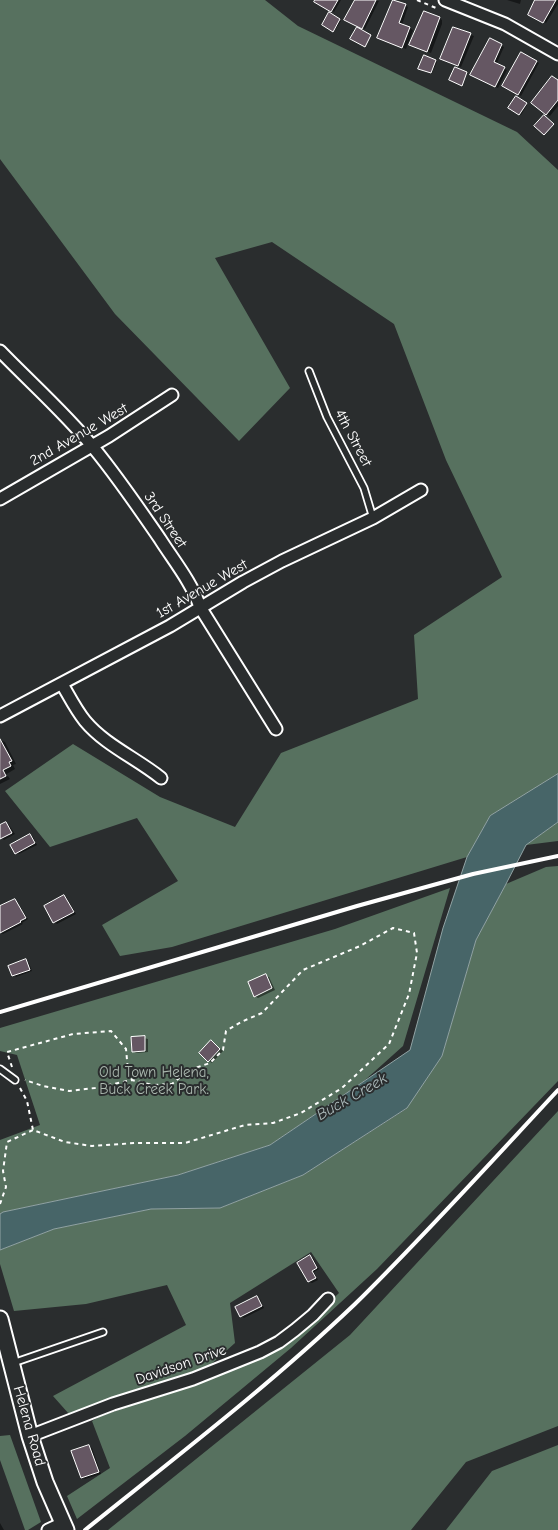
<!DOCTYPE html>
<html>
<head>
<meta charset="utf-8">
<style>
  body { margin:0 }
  canvas { display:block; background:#2a2d2e }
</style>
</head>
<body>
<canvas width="558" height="1530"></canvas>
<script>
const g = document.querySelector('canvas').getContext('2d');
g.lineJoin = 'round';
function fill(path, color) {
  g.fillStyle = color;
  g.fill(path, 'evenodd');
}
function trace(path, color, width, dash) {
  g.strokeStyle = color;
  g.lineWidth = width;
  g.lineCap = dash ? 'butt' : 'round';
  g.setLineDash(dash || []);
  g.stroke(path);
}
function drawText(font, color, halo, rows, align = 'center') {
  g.font = font + ' "Comic Neue",sans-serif';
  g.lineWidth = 4;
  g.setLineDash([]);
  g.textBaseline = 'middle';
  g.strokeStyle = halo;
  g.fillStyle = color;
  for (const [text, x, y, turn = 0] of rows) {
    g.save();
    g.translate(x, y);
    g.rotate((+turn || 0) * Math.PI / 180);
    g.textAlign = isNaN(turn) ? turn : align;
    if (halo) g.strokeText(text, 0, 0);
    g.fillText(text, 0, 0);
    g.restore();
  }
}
fill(new Path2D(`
  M 0,0 L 265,0 L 298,26 L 517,132 L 558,170 L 558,774 L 490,816 L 467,857 L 172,947 L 120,956 L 102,925 L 178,881 L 137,818 L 50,847 L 5,791 L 73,744 L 160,797 L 235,827 L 281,753 L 418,699 L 414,635 L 502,577 L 446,460 L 394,324 L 272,242 L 215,258 L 290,388 L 239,441 L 115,314 L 0,159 Z
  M 558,822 L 558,841 L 526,845 Z
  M 558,866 L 558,1081 L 377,1269 L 291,1348 L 185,1436 L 77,1519 L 67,1496 L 110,1468 L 92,1421 L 99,1417 L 212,1376 L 287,1342 L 339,1293 L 311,1252 L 230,1303 L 235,1343 L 209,1366 L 100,1406 L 69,1414 L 53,1396 L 186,1325 L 167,1285 L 86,1304 L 14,1311 L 0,1264 L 0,1250 L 54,1229 L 151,1209 L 220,1208 L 303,1175 L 406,1109 L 442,1056 L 476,940 L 506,884 L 546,867 Z
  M 450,888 L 403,1046 L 364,1081 L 270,1145 L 178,1175 L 3,1212 L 0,1214 L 0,1140 L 40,1125 L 17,1055 L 0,1051 L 0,1028 L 335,929 Z
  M 558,1111 L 558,1426 L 466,1462 L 411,1530 L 108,1530 L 350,1335 Z
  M 10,1435 L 41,1522 L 28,1530 L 25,1530 L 0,1460 L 0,1436 Z
  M 558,1445 L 558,1530 L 446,1530 L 492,1471 Z`), '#57715f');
const water = new Path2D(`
  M 558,774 L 558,822 L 526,845 L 506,884 L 476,940 L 442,1056 L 407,1108 L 303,1175 L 220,1208 L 151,1209 L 54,1229 L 0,1250 L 0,1214 L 3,1212 L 178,1175 L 270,1145 L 410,1050 L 443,928 L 467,857 L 490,816 Z`);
fill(water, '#476568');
trace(water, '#91a3a4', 1);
fill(new Path2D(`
  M 317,0 L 341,0 L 334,12 L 316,1 Z
  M 356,0 L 379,1 L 365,29 L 346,20 Z
  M 507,0 L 521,0 L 520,4 Z
  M 537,0 L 558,0 L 558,4 L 546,23 L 530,14 Z
  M 405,5 L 408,7 L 402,25 L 413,30 L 406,49 L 381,39 Z
  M 329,14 L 341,21 L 334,31 L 323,24 Z
  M 439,18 L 442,20 L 442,24 L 431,53 L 414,46 Z
  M 453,29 L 474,36 L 461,67 L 444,60 Z
  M 491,40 L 504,47 L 496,65 L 507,70 L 498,88 L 472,74 Z
  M 522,53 L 539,63 L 521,96 L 504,86 Z
  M 425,57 L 437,62 L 432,73 L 420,68 Z
  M 558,81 L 558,106 L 550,116 L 533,103 Z
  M 516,98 L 527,105 L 521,115 L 510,107 Z
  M 0,740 L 5,742 L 16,764 L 13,765 L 15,769 L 0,778 Z
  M 8,776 L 10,779 L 0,784 L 0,780 Z
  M 6,823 L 9,825 L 15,834 L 4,840 L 0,836 L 0,827 Z
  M 30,835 L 33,837 L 37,845 L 19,854 L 16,853 Z
  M 64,896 L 67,898 L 76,914 L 57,924 L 54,922 L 45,907 Z
  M 15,901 L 18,903 L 28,919 L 22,923 L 23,924 L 3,934 L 0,933 L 0,908 Z
  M 26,961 L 29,963 L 32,971 L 16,977 L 13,975 Z
  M 266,976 L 269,977 L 275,990 L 258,998 L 255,996 Z
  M 144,1038 L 148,1039 L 148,1052 L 136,1053 L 133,1051 Z
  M 212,1042 L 223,1051 L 212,1063 L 209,1061 Z
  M 310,1257 L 313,1258 L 319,1269 L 314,1272 L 318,1280 L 312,1283 L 309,1282 Z
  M 257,1298 L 260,1299 L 264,1308 L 244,1318 L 241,1316 L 237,1308 Z
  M 89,1446 L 92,1448 L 101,1474 L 85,1479 L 82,1478 Z
  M 0,1523 L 4,1530 L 0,1530 Z`), '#0007');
const building = new Path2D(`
  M 315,0 L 338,0 L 331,12 L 314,2 Z
  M 355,0 L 376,0 L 362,29 L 344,20 Z
  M 393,0 L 406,4 L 399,23 L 410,27 L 402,48 L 377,38 Z
  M 535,0 L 556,0 L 543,23 L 528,15 Z
  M 424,11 L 440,17 L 427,52 L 409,45 Z
  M 329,12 L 340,19 L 333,32 L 322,25 Z
  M 357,27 L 371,35 L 365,47 L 350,39 Z
  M 453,27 L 471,33 L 458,66 L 440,59 Z
  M 490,38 L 502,44 L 494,62 L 505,67 L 495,87 L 470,75 Z
  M 521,52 L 537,61 L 518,95 L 502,86 Z
  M 424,55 L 436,60 L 431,73 L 418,69 Z
  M 455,67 L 467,72 L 462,86 L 449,80 Z
  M 552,76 L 558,80 L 558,100 L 546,115 L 531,103 Z
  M 516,96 L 527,103 L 519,115 L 508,108 Z
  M 544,115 L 554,124 L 544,135 L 534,126 Z
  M 0,739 L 12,761 L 9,762 L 11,766 L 3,770 L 6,776 L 0,779 Z
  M 6,822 L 12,833 L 0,839 L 0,825 Z
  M 30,834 L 35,843 L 15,854 L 10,845 Z
  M 64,895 L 74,912 L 53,923 L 44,906 Z
  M 15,899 L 26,918 L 20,921 L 21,922 L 0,933 L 0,906 Z
  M 26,959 L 30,970 L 12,976 L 8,966 Z
  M 266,974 L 272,988 L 254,997 L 248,982 Z
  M 145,1036 L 145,1051 L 132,1052 L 131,1037 Z
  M 211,1040 L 220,1049 L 208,1062 L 199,1053 Z
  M 310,1255 L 317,1268 L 312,1271 L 316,1278 L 308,1282 L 297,1263 Z
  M 257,1296 L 262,1306 L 240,1317 L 235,1307 Z
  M 89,1445 L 99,1472 L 81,1478 L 71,1451 Z`);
fill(building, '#655763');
trace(building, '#fff', 1);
const service = new Path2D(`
  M 309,371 L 327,417 L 364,488 L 373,518
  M 0,1069 L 15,1080
  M 13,1363 L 103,1332`);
const minor = new Path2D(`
  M 445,0 L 505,24 L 558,54
  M 0,351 C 31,383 64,412 93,447 C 117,476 138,507 160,539 C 174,561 192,583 200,607 L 276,729
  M 0,499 L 109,436 L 172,395
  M 62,684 C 69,696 76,710 85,721 C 105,745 136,758 161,778
  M 0,716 L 170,626 L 243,582 L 282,561 L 373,518 L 421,490
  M 30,1436 L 113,1404 L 193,1379 L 260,1352 L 279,1342 L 295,1330 L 313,1315 L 328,1299
  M 48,1530 L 63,1523`);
const secondary = new Path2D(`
  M 0,1319 L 30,1436 L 45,1482 L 66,1530`);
trace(service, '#fff', 9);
trace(minor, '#fff', 15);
trace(secondary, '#fff', 19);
trace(new Path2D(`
  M 417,0 L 436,8
  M 12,1067 L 7,1052 L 73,1034 L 111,1031 L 126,1049 L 128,1071 L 132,1080
  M 20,1088 L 27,1101 L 33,1130 L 65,1142 L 92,1146 L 135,1143 L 185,1143 L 245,1125 L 273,1123 L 301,1113 L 342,1088 L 389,1044 L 409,994 L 417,953 L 414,933 L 393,928 L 360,946 L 303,970 L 262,1013 L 241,1022 L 226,1031 L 223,1050 L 210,1063 L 189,1070 L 172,1084 L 153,1085 L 132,1080 L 95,1088 L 69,1091 L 43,1086 L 25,1080
  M 0,1204 L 6,1187 L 3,1171 L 7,1142 L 33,1130`), '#fff', 2, [4, 4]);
trace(service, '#2a2d2e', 5.5);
trace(minor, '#2a2d2e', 11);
trace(secondary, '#2a2d2e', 15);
trace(new Path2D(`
  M 0,1012 L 357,906 L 473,874 L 558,856
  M 85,1530 C 176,1457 270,1385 355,1304 C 425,1235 491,1162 558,1090`), '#fff', 4);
drawText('15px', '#fff', '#2a2d2e', [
  ["2nd Avenue West",79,435,-30],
  ["4th Street",353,438,62],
  ["3rd Street",165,520,56],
  ["1st Avenue West",202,589,-30],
  ["Davidson Drive",181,1365,-19],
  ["Helena Road",29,1426,74]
]);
drawText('15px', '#abb8af', '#2a2d2e', [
  ["Old Town Helena,",154,1073],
  ["Buck Creek Park.",154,1090]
]);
drawText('italic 16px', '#acbabb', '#2a2d2e', [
  ["Buck Creek",352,1097,-30]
]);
</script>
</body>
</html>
